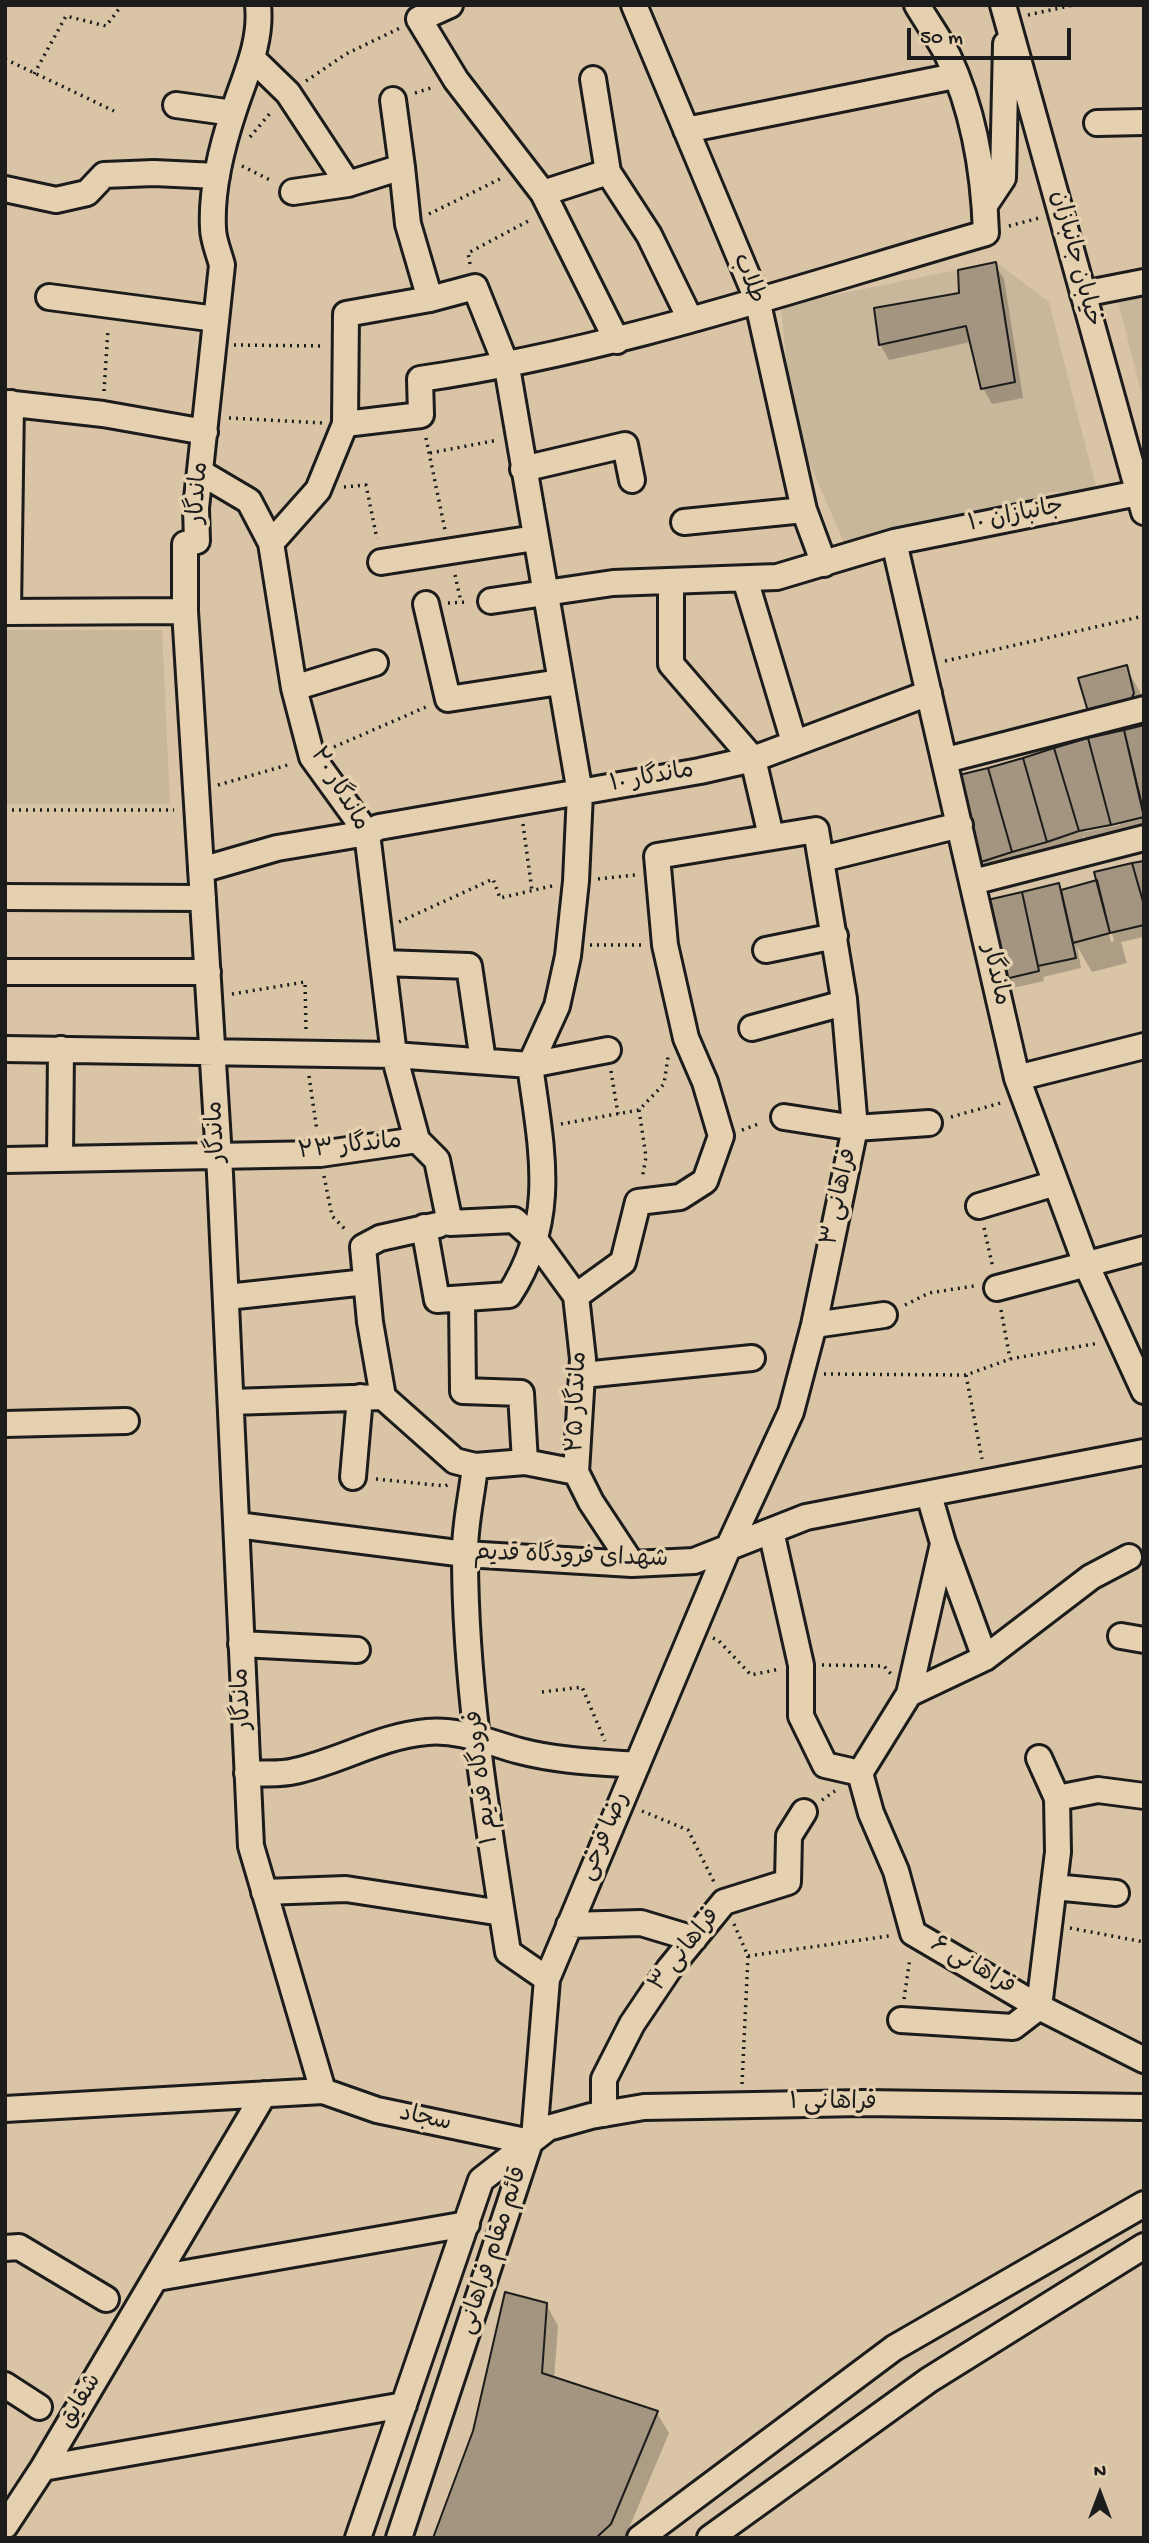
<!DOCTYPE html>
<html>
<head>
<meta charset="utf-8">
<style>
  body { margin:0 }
  #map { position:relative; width:1149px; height:2543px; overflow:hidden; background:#d9c5a6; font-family:"Gochi Hand",sans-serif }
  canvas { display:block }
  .frame { position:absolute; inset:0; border:7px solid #1c1c1c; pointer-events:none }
  .north { position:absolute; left:1065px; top:2459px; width:70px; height:70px; -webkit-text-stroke:5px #e5d0af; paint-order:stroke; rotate:0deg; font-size:19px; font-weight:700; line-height:28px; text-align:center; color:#1c1c1c }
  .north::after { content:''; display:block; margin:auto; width:24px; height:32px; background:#1c1c1c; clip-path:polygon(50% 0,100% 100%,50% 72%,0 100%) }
  .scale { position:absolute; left:907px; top:28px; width:164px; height:32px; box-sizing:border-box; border:4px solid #1c1c1c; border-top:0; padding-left:9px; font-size:21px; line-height:24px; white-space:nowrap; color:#1c1c1c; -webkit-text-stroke:5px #e5d0af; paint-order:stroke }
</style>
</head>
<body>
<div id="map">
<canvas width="1149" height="2543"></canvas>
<div class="frame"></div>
<div class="north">N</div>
<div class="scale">50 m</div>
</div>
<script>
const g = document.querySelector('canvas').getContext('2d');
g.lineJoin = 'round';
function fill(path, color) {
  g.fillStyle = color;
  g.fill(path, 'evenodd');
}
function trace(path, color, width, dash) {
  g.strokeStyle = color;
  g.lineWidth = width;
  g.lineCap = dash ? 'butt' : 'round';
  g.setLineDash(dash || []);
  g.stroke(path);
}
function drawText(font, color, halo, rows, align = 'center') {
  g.font = font + ' "Gochi Hand","Playpen Sans Arabic",sans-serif';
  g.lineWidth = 7;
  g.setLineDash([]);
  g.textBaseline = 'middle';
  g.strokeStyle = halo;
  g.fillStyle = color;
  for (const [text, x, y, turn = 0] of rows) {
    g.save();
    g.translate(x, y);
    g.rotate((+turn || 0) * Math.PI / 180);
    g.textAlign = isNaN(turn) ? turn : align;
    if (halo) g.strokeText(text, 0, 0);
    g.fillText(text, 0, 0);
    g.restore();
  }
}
fill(new Path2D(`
  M 996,262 L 1049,302 L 1097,491 L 1047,492 L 1042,504 L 889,527 L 888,537 L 847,549 L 792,423 L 781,306 Z
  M 1144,295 L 1144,404 L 1118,301 Z
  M 5,630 L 162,630 L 170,804 L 5,804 Z`), '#c9b79b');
fill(new Path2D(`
  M 995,264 L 1004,279 L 1023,398 L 992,404 L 983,388 L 971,342 L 889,360 L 880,344 L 961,294 Z
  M 1126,667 L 1144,699 L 1144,828 L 1122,834 L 1127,856 L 1098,861 L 1083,835 L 1083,842 L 989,871 L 983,861 L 1103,736 L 1092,717 ZM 1120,822 L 1120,825 L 1085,832 L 1085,828 Z
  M 1144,861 L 1144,937 L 1121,942 L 1127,963 L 1092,972 L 1077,946 L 1081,968 L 1043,977 L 1044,981 L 1008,989 L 985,902 L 1059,885 L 1062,891 L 1099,881 ZM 1106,921 L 1109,921 L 1114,941 L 1111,942 Z
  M 546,2304 L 558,2326 L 554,2379 L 657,2413 L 669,2433 L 625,2538 L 435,2538 L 475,2432 Z`), '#0003');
const building = new Path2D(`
  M 996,262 L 1015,382 L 981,389 L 966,326 L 879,345 L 874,308 L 959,293 L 958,270 Z
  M 1127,665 L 1134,693 L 1127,709 L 1090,718 L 1078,678 Z
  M 1144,725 L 1144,814 L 1124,730 Z
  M 1124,730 L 1144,817 L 1111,825 L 1088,738 Z
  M 1088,738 L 1111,825 L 1079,831 L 1054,748 Z
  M 1054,748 L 1079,831 L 1047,842 L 1023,758 Z
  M 1023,758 L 1047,842 L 1012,852 L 988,768 Z
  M 988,768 L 1012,852 L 981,862 L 955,776 Z
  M 1144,861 L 1144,905 L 1132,863 Z
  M 1132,863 L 1144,905 L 1144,925 L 1110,933 L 1094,872 Z
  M 1097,880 L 1110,933 L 1073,943 L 1061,890 Z
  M 1059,883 L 1076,958 L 1038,966 L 1022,892 Z
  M 1022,892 L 1039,971 L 1001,980 L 983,901 Z
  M 505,2292 L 547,2303 L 542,2373 L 658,2411 L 611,2524 L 596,2538 L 433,2538 L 473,2431 Z`);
fill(building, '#a49580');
trace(building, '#1c1c1c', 2);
const minor = new Path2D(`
  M 258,5 C 262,42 245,76 234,110 C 222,146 211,190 213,228 C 213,240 219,253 222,265 L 196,508 L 197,541 L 185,544 L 185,611 L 220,1174 L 251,1846 L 323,2091
  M 450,5 L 419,19 L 456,80 L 543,193 L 617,341
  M 634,5 L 757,299 L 804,510 L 824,564
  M 1003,5 L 1144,512
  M 253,59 L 288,93 L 348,184
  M 593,79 L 608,172 L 649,235 L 690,319
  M 176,105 L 233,113
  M 1097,123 L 1144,122
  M 686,130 L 955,76
  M 402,167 L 408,224 L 430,299
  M 5,189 L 56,200 L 87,193 L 104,175 L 154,173 L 217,176
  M 293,192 L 348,184 L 402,167 L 393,100
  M 543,193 L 608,172
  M 985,205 L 1003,178 L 1006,44
  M 1083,294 L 1144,282
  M 49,297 L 216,319
  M 5,403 L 103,414 L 205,432
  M 345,424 L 421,415 L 420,379 C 614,351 799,287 986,233 C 984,173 974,111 948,56 C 939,38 927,22 917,5
  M 523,469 L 625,445 L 632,480
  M 200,472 L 249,501 L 271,543 L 294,688 L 312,757 L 367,833 L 394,1055 L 417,1140
  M 684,522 L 804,510
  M 894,542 L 1017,1078 L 1086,1264 L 1144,1391
  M 381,562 L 535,538
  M 745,579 L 794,742
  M 671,581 L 671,664 L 753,759 L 771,836
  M 491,601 L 613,583 L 777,577 L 894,542 L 1138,493
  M 426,604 L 448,699 L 560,682
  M 5,612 L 185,611
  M 8,612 L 11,403
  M 294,688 L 375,663
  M 946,760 L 1144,709
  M 822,859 L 960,825
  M 201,870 L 277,848 L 367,833 L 379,827 L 700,771 L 753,759 L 929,693
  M 973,882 L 1144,838
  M 5,897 L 203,898
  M 766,950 L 835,936
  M 383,963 L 469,966 L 483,1061
  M 5,972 L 208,972
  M 752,1028 L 844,1003
  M 5,1049 L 394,1055 L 530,1065 L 557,1006 L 568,956 L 576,881 L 580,793 L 507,367 L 475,287 L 430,299 L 346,314 L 345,424 L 318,490 L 271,543
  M 1017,1078 L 1144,1046
  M 784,1117 L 855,1128 L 929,1123
  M 60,1159 L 61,1049
  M 5,1160 L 320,1154 L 417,1140 L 437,1160 L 450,1223 L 514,1220 L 534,1238 L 576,1296 L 623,1262 L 638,1202 L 680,1197 L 705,1181 L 721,1136 L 705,1082 L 686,1038 L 665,945 L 657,856 L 816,830 L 844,999 L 855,1128 L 814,1325 L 791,1412 L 728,1548 L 547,1979 L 534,2138
  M 979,1206 L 1056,1183
  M 424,1227 L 437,1300 L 509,1295 C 559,1219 541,1148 530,1065 L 608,1050
  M 997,1288 L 1144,1249
  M 227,1297 L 366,1282
  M 462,1299 L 463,1391 L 521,1393 L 525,1462
  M 814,1325 L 884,1315
  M 583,1375 L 752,1358
  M 383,1397 L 370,1322 L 363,1247 L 380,1238 L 438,1225
  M 231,1402 L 383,1397 L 455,1461 L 475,1466 L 525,1462 L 576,1472 L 583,1359 L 576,1296
  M 5,1424 L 126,1421
  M 475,1466 C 472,1496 464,1527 465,1556 C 465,1687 488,1823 508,1952 L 547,1979
  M 576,1472 L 591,1502 L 632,1564
  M 353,1477 L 360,1397
  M 929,1495 L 943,1543 L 985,1658
  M 237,1525 L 465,1554 L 632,1564 L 694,1561 L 806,1517 L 1144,1452
  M 771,1531 L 801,1665 L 801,1716 L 825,1765 L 860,1773
  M 1121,1636 L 1144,1640
  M 241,1644 L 357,1650
  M 909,1694 L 943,1544
  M 1039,1758 L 1057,1798
  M 247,1773 C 262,1773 280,1775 295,1771 C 341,1761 380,1736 427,1732 C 460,1729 490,1743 520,1751 C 558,1761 598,1762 637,1765
  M 860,1773 L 871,1813 L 896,1871 L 913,1933 L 1039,2007 L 1144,2060
  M 860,1773 L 909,1694 L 985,1658 L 1091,1577 L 1129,1557
  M 1054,1887 L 1116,1893
  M 264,1892 L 346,1889 L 502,1913
  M 569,1925 L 641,1923 L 694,1939
  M 901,2020 L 1013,2027 L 1039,2007 L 1058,1852 L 1057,1798 L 1098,1790 L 1144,1796
  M 5,2109 L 323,2091 L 377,2110 L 530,2142
  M 604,2114 L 604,2079 L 632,2024 L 669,1969 L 724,1902 L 788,1882 L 789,1836 L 804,1812
  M 5,2248 L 19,2247 L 106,2299
  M 157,2278 L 467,2224
  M 5,2385 L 39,2407
  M 43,2468 L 404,2405
  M 5,2526 L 43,2468 L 264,2094
  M 358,2538 L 481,2180 L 548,2128 L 591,2116 L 644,2107 L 864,2103 L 1144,2107
  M 399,2538 L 530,2142
  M 640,2538 L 894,2348 L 1144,2204
  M 710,2538 L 929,2380 L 1144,2246`);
trace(minor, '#1c1c1c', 30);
trace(new Path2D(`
  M 1028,15 L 1073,5
  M 5,59 L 114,111
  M 34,74 L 66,16 L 106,26 L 122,5
  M 306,81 L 346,54 L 400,28
  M 415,93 L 434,87
  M 250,137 L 272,111
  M 242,166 L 272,181
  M 429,214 L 504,177
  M 1009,226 L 1039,218
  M 470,264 L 468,253 L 532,219
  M 234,345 L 325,346
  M 104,391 L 108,329
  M 229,418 L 323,423
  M 426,438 L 445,530
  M 430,453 L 498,440
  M 344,487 L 366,485 L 377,539
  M 455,575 L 461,602
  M 448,603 L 468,602
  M 945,661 L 1144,616
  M 334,747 L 426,707
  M 218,785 L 291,764
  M 5,810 L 174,810
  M 523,824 L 532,891
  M 598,879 L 635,875
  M 399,922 L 493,879 L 500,898 L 552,886
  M 590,945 L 642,945
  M 232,994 L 305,982 L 306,1030
  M 611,1071 L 618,1114
  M 309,1076 L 317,1131
  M 639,1110 L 646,1157 L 642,1179
  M 951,1117 L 1004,1102
  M 561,1124 L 639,1110 L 664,1084 L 668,1057
  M 742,1130 L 761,1123
  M 324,1176 L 332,1216 L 347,1231
  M 984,1228 L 993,1268
  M 905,1305 L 929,1293 L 974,1286
  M 1001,1310 L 1010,1359
  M 824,1374 L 966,1375 L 1010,1359 L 1099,1343
  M 966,1375 L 982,1459
  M 376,1479 L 445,1486 L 451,1483
  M 713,1638 L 719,1641 L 751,1675 L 780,1669
  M 822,1665 L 884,1666 L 891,1674
  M 542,1692 L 582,1687 L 605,1741
  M 822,1800 L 835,1791
  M 642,1811 L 688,1830 L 714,1882
  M 734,1924 L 748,1956 L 889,1936
  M 1070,1928 L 1144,1942
  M 904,1999 L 910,1958
  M 742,2084 L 748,1956`), '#1c1c1c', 3.5, [2, 5]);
trace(minor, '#e5d0af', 24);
drawText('24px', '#1c1c1c', '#e5d0af', [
  ["خیابان جانبازان",1074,259,75],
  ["طلاب",747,279,69],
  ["ماندگار",200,493,-86],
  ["جانبازان ۱۰",1016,517,-11],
  ["ماندگار ۱۰",652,779,-10],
  ["ماندگار ۲۰",338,790,59],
  ["ماندگار",994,975,77],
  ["ماندگار",218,1132,-93],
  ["ماندگار ۲۳",350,1148,-6],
  ["فراهانی ۳",841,1197,-78],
  ["ماندگار ۲۵",579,1402,-88],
  ["شهدای فرودگاه قدیم",571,1558,2],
  ["ماندگار",244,1699,-93],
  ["فرودگاه قدیم ۱",484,1777,-97],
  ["رضا فرخی",606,1837,-67],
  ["فراهانی ۳",686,1951,-52],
  ["فراهانی ۶",972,1967,30],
  ["فراهانی ۱",833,2104],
  ["سجاد",425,2120,12],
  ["قائم مقام فراهانی",495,2251,-72],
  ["شقایق",82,2402,-59]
]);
</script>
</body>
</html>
